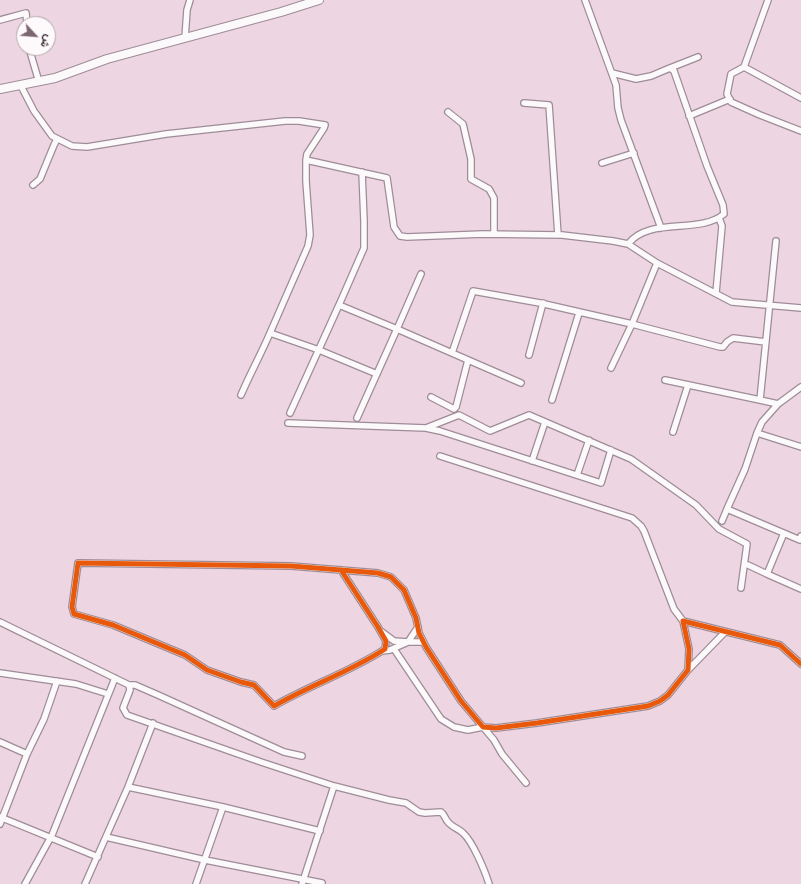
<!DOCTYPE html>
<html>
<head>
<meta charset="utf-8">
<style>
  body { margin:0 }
  #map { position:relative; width:801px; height:884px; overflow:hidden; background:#edd5e2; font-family:Signika,Vazirmatn,sans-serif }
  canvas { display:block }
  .north { position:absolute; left:16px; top:16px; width:40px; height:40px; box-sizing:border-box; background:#fef9fb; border:1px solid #b1a7ac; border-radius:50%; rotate:116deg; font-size:11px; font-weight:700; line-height:16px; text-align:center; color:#3d2c35 }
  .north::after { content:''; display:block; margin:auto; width:14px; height:18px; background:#7b6772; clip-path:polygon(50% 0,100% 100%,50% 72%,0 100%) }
</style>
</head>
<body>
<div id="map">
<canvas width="801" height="884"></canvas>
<div class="north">ش</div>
</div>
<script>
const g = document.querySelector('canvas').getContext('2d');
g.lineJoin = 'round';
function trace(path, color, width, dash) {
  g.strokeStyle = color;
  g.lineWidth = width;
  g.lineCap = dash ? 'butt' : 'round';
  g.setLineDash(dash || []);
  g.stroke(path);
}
const street = new Path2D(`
  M 585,0 L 616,85 L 618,108 L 621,120 L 661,228
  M 768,0 L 744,67 L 801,98
  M 0,20 L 26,13 L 27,24
  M 185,38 L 187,10 L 190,0
  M 29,48 L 39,82
  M 744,67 L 731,74 L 727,94 L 731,102 L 760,115 L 801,131
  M 670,68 L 698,57
  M 612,73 L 636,79 L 651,76 L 670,68 L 674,71 L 707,166 L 723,205 L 724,214 C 699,235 650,216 628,244
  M 21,86 L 34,111 L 52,136 L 72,146 L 87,147 L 166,134 L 285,121 L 299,121 L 325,125 L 324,128 L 307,154 L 306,160 L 306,181 L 310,235 L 308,246 L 270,333
  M 524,103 L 549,105 L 558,235
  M 448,112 L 463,124 L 471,159 L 471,179 L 489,189 L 494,198 L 494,234
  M 689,116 L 730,99
  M 306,160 L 387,178 L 394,227 L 400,236 L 407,237 L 483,234 L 562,235 L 613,241 L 628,244 L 657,263 L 732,302 L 801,308
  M 602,163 L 634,153
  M 33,185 L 40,179 L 54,145 L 57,139
  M 657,263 L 632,324 L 720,347 L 723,347 L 727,342 L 733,338 L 766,342
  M 421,274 L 397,329 L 452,353 L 473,291 L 540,303 L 632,324 L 611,368
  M 716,293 L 722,226 L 719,218
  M 452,353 L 521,383
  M 529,355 L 543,303
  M 665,380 L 760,400 L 776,241
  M 801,387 L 778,404 L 762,422 L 757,433 L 745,469 L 727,509 L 800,540 L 801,536
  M 241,395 C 250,374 261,354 270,333 L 319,350 L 377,374
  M 431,397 L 454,409 L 456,407 L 468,360
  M 552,400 L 579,313
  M 760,400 L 778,404
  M 290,413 L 339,305
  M 357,418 L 397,329 L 339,305 L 364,248 L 364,221 L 362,172
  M 288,423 L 426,428 L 459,415 L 490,431 L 529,415 L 631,459 L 696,505 L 719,529 L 747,544 L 741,588
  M 426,428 L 440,431 L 601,483 L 611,450
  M 673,432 L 688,385
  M 757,433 L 801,447
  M 440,456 L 632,518 L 641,526 L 644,531 L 674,609 L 683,621
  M 532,461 L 545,422
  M 577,475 L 589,440
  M 722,521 L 727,509
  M 784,533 L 767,574 L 801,589
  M 748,565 L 767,574
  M 341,570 L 378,627 L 386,641 L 385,649 C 350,672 310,685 274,706 L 254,685 L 241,682 L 207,670 L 185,655 L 113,625 L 74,614 L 72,607 L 78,563 L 291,566 L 378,573 L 391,577 L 404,590 L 416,618 L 419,633 L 426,647 L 461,701 L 483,727 L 496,728 L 537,723 L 648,706 L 660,701 L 668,695 L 688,670 L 689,649 L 683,621 L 780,645 L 801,664
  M 0,622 L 129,685 L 135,685 L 158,695 L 284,752 L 302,756
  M 382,632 L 394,641 L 408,642 L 418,627
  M 394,649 L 441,719 L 454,727 L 468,730 L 483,727 L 494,740 L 502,754 L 526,783
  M 382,651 L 390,650 L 408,642 L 423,642
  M 688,670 L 725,632
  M 0,673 L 76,684 L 108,694
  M 129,685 L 130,690 L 123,708 L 127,715 L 261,762 L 334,786 L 389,800 L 406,803 L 419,812 L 425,813 L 441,812 C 445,815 445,819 448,822 C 452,827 459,829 463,833 C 473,842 485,871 489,884
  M 0,742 L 27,754
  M 128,787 L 223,807 L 320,831
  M 0,817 L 98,857
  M 0,824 L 27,754 L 44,719 L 57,681
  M 106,837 L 205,860 L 322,883
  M 25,884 L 52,835 L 115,678
  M 85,884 L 128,787 L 153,723
  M 196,884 L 223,807
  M 302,884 L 334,786`);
const secondary = new Path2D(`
  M 0,89 L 55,78 L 107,59 L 281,12 L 319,0`);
trace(street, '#9e8c97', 8);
trace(secondary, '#9e8c97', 10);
trace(street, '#fcf9fb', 5.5);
trace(secondary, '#fcf9fb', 8);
trace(new Path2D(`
  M 341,570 L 378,627 L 386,641 L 385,649 C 350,672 310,685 274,706 L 254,685 L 241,682 L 207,670 L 185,655 L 113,625 L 74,614 L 72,607 L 78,563 L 291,566 L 378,573 L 391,577 L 404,590 L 416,618 L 419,633 L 426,647 L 461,701 L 483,727 L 496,728 L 537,723 L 648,706 L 660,701 L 668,695 L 688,670 L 689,649 L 683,621 L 780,645 L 801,664`), '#e8590c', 5);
</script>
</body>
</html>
